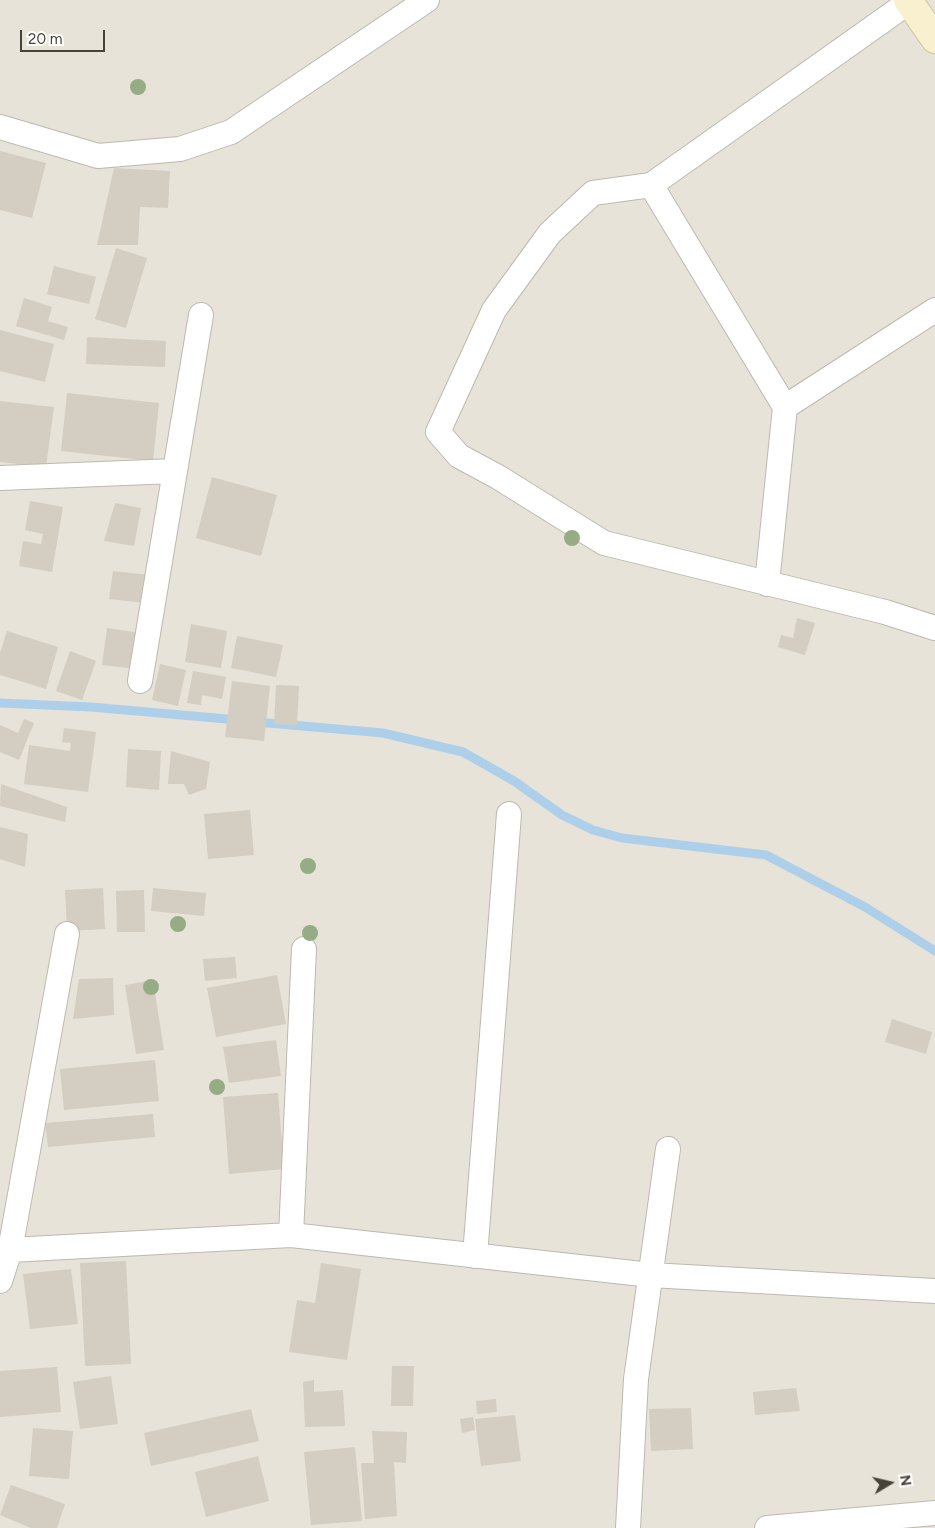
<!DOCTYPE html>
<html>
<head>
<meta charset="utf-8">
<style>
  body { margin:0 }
  #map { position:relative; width:935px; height:1528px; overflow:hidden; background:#f4f1eb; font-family:Figtree,sans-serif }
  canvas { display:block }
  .north { position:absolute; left:865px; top:1458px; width:50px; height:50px; -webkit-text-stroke:4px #fff; paint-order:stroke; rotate:81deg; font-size:14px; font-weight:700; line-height:20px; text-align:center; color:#474239 }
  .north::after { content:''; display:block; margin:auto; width:18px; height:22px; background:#474239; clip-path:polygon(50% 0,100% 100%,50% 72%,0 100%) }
  .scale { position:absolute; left:20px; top:30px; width:85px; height:22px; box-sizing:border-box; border:2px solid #474239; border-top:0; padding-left:6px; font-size:15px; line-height:18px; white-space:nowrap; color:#474239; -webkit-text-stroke:4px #fff; paint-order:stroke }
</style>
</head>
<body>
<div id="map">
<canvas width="935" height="1528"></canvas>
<div class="north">N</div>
<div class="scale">20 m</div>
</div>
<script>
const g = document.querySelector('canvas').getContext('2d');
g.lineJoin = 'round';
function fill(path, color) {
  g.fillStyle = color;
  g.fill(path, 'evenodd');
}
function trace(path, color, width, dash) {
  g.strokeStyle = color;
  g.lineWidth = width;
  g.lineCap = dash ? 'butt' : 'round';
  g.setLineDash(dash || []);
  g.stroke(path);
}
fill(new Path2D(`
  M 0,0 L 935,0 L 935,1528 L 0,1528 Z`), '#e7e3d9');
trace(new Path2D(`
  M 0,703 L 91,707 L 238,720
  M 256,722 L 383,733 L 463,752 L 514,781 L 562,815 L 593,830 L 622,838 L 766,855 L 865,907 L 935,951`), '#aecfe9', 9);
fill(new Path2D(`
  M 0,151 L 46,163 L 32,218 L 0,210 Z
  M 114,168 L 170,171 L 168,208 L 140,207 L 138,245 L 97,245 Z
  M 116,248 L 147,258 L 126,328 L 95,319 Z
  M 54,266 L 96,277 L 89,304 L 47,294 Z
  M 24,298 L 52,307 L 48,321 L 68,327 L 64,340 L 16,326 Z
  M 0,330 L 54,344 L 45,382 L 0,371 Z
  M 87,337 L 166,341 L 165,367 L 86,364 Z
  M 67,393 L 159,403 L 153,461 L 61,451 Z
  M 0,401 L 54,407 L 46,467 L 0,462 Z
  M 212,477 L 277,495 L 261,556 L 196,538 Z
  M 30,501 L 63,507 L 52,572 L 19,566 L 23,541 L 41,544 L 43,534 L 25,530 Z
  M 115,503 L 141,508 L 134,546 L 104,541 Z
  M 113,571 L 150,575 L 146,603 L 109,599 Z
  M 797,618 L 815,623 L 805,655 L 778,647 L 781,635 L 793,638 Z
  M 191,624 L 227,631 L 221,668 L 185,662 Z
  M 107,628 L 141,633 L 137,669 L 102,665 Z
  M 7,631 L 58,647 L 46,689 L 0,675 L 0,653 Z
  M 237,636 L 283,645 L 276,677 L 231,668 Z
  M 70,651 L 96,661 L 82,700 L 56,691 Z
  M 160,664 L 186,670 L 178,706 L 152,700 Z
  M 193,671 L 226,677 L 222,699 L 202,695 L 201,705 L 187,703 Z
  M 232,681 L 270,686 L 264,741 L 225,737 Z
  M 276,685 L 299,686 L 297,725 L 274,724 Z
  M 24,719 L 34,723 L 19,760 L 0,752 L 0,725 L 18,733 Z
  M 64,728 L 96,732 L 88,792 L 24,784 L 29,745 L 70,751 L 71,743 L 62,742 Z
  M 128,749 L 161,751 L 159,790 L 126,787 Z
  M 171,751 L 210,762 L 206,789 L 189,795 L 184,784 L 168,784 Z
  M 1,784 L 67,807 L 65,822 L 0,806 Z
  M 250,810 L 254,855 L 208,859 L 204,814 Z
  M 0,827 L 28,834 L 25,867 L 0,859 Z
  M 103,888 L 105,929 L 67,931 L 65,890 Z
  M 153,888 L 206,893 L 204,916 L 151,911 Z
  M 144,890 L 145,932 L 117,932 L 116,891 Z
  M 235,957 L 237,978 L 205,981 L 203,959 Z
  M 277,975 L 286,1024 L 216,1037 L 207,988 Z
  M 113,978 L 114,1015 L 73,1019 L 79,979 Z
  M 153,980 L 164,1050 L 136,1054 L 125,985 Z
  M 892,1019 L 932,1032 L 926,1054 L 885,1042 Z
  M 276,1040 L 281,1076 L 229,1083 L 223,1047 Z
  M 155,1060 L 159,1101 L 64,1110 L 60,1069 Z
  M 278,1093 L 284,1169 L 229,1174 L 223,1097 Z
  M 153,1114 L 155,1137 L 48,1147 L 45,1123 Z
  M 126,1261 L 131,1364 L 85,1366 L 80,1263 Z
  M 321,1263 L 361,1269 L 347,1360 L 289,1352 L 297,1300 L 315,1303 Z
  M 71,1269 L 78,1324 L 30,1329 L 23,1274 Z
  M 392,1366 L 414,1366 L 413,1406 L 391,1406 Z
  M 57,1367 L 61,1412 L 0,1417 L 0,1371 Z
  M 111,1376 L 118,1424 L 80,1429 L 73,1382 Z
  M 314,1380 L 314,1392 L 343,1390 L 345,1426 L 305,1427 L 303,1382 Z
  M 796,1388 L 800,1411 L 755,1415 L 753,1392 Z
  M 496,1399 L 497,1412 L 477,1414 L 476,1401 Z
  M 691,1408 L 693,1449 L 651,1451 L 649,1409 Z
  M 251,1409 L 259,1441 L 151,1466 L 144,1433 Z
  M 515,1415 L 521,1461 L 481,1466 L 475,1419 Z
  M 473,1417 L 475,1430 L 462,1433 L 460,1419 Z
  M 33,1428 L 73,1431 L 69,1479 L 29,1476 Z
  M 372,1431 L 407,1432 L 406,1463 L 394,1462 L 397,1516 L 365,1519 L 361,1463 L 374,1463 Z
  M 355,1447 L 362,1521 L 311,1525 L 304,1452 Z
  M 258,1456 L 269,1501 L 206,1517 L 195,1472 Z
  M 11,1485 L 65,1504 L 57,1528 L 31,1528 L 0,1515 Z`), '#d4cdc1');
const street = new Path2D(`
  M 909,2 L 651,185 L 593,193 L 550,233 L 494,310 L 438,432 L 459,456 L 498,477 L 604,543 L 885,612 L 935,628
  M 0,127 L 98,156 L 180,149 L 231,132 L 427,0
  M 651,185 L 785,407 L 767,584
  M 785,407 L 935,310
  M 0,478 L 175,471
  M 140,681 L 201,315
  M 291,1235 L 304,949
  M 10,1250 L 291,1235 L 651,1275 L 935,1291
  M 475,1256 L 509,814
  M 0,1281 L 10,1250 L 67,934
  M 628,1528 L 636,1379 L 668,1149
  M 767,1528 L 935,1513`);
const secondary = new Path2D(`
  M 908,0 L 935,39`);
trace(street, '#beb9ae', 26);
trace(secondary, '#cec49f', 30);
trace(street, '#fff', 24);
trace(secondary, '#f9f0cf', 28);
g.fillStyle = '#96ac85';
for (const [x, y] of [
  [138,87],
  [572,538],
  [308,866],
  [178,924],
  [310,933],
  [151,987],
  [217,1087]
]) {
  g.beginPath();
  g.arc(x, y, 8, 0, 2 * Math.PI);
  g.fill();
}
</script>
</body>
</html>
